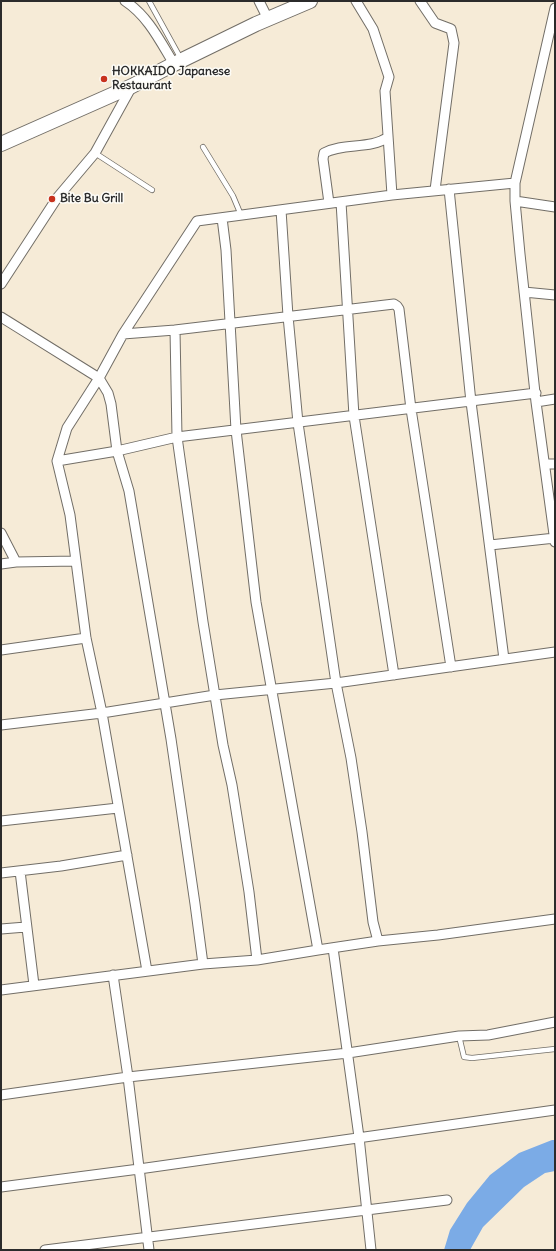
<!DOCTYPE html>
<html>
<head>
<meta charset="utf-8">
<style>
  body { margin:0 }
  #map { position:relative; width:556px; height:1251px; overflow:hidden; background:#f6ebd7; font-family:Delius,sans-serif }
  canvas { display:block }
  .frame { position:absolute; inset:0; border:2px solid #2b2b2b; pointer-events:none }
</style>
</head>
<body>
<div id="map">
<canvas width="556" height="1251"></canvas>
<div class="frame"></div>
</div>
<script>
const g = document.querySelector('canvas').getContext('2d');
g.lineJoin = 'round';
function fill(path, color) {
  g.fillStyle = color;
  g.fill(path, 'evenodd');
}
function trace(path, color, width, dash) {
  g.strokeStyle = color;
  g.lineWidth = width;
  g.lineCap = dash ? 'butt' : 'round';
  g.setLineDash(dash || []);
  g.stroke(path);
}
function drawText(font, color, halo, rows, align = 'center') {
  g.font = font + ' Delius,sans-serif';
  g.lineWidth = 3;
  g.setLineDash([]);
  g.textBaseline = 'middle';
  g.strokeStyle = halo;
  g.fillStyle = color;
  for (const [text, x, y, turn = 0] of rows) {
    g.save();
    g.translate(x, y);
    g.rotate((+turn || 0) * Math.PI / 180);
    g.textAlign = isNaN(turn) ? turn : align;
    if (halo) g.strokeText(text, 0, 0);
    g.fillText(text, 0, 0);
    g.restore();
  }
}
fill(new Path2D(`
  M 552,1140 L 555,1140 L 555,1171 L 545,1173 L 524,1187 L 483,1227 L 470,1250 L 444,1250 L 450,1230 L 467,1203 L 490,1175 L 519,1153 Z`), '#7babe6');
const lane = new Path2D(`
  M 149,1 L 181,59
  M 203,147 L 233,196 L 241,215
  M 95,153 L 152,190
  M 459,1036 L 464,1057 L 472,1058 L 555,1049`);
const street = new Path2D(`
  M 125,1 C 148,16 160,41 174,64
  M 259,1 L 268,19
  M 356,1 L 373,29 L 389,77 L 385,91 L 392,195
  M 420,1 L 435,23 L 451,29 L 454,43 L 435,190
  M 555,8 L 515,183 L 515,201 L 520,254 L 536,402 L 555,542
  M 449,189 L 471,402 L 504,659
  M 515,201 L 555,207
  M 341,202 L 354,416 L 394,675
  M 329,203 L 323,159 L 324,153 C 344,142 370,150 388,137
  M 281,210 L 288,316 L 298,423 L 336,683 L 351,758 L 362,832 L 373,922 L 378,941
  M 222,218 L 226,250 L 236,430 L 256,602 L 318,950
  M 1,284 L 57,198 L 95,153 L 132,86
  M 524,292 L 555,295
  M 1,317 L 99,378 L 108,393 L 111,404 L 117,451 L 129,491 L 171,739 L 195,904 L 203,964
  M 175,330 L 394,304 L 397,306 L 399,309 L 411,409 L 451,667
  M 123,334 L 175,330 L 177,437 L 203,622 L 223,745 L 232,785 L 249,892 L 257,960
  M 536,402 L 555,399
  M 57,461 L 117,451 L 177,437 L 536,393
  M 545,464 L 555,464
  M 1,533 L 16,562
  M 490,545 L 555,538
  M 1,564 L 16,562 L 76,561
  M 1,650 L 86,638
  M 1,725 L 102,713 L 215,695 L 336,683 L 555,652
  M 1,821 L 118,808
  M 20,871 L 34,985
  M 1,873 L 61,866 L 127,855
  M 1,929 L 26,927
  M 333,948 L 359,1137 L 371,1250
  M 147,971 L 102,713 L 86,638 L 70,515 L 57,461 L 67,428 L 99,378 L 123,334 L 197,221 L 392,195 L 515,183
  M 113,975 L 128,1077 L 149,1250
  M 1,990 L 203,964 L 257,960 L 318,950 L 378,941 L 438,935 L 555,919
  M 1,1095 L 128,1077 L 348,1053 L 459,1036 L 488,1035 L 555,1022
  M 1,1187 L 139,1169 L 555,1110
  M 45,1250 L 447,1200`);
const primary = new Path2D(`
  M 1,144 L 132,86 L 174,64 L 256,24 L 310,1`);
trace(lane, '#726e67', 6);
trace(street, '#726e67', 11);
trace(primary, '#726e67', 16);
trace(lane, '#fff', 4.5);
trace(street, '#fff', 9);
trace(primary, '#fff', 14);
for (const [x, y, r, color] of [
  [104,79,4,"#c8321e"],
  [52,199,4,"#c8321e"]
]) {
  const dot = new Path2D();
  dot.arc(x, y, r, 0, 2 * Math.PI);
  g.fillStyle = color;
  g.fill(dot);
  trace(dot, '#fdfcf7', 1.5);
}
drawText('bold 12px', '#2b2b2b', '#fdfcf7', [
  ["HOKKAIDO Japanese",112,72],
  ["Restaurant",112,86],
  ["Bite Bu Grill",60,199]
], 'left');
</script>
</body>
</html>
